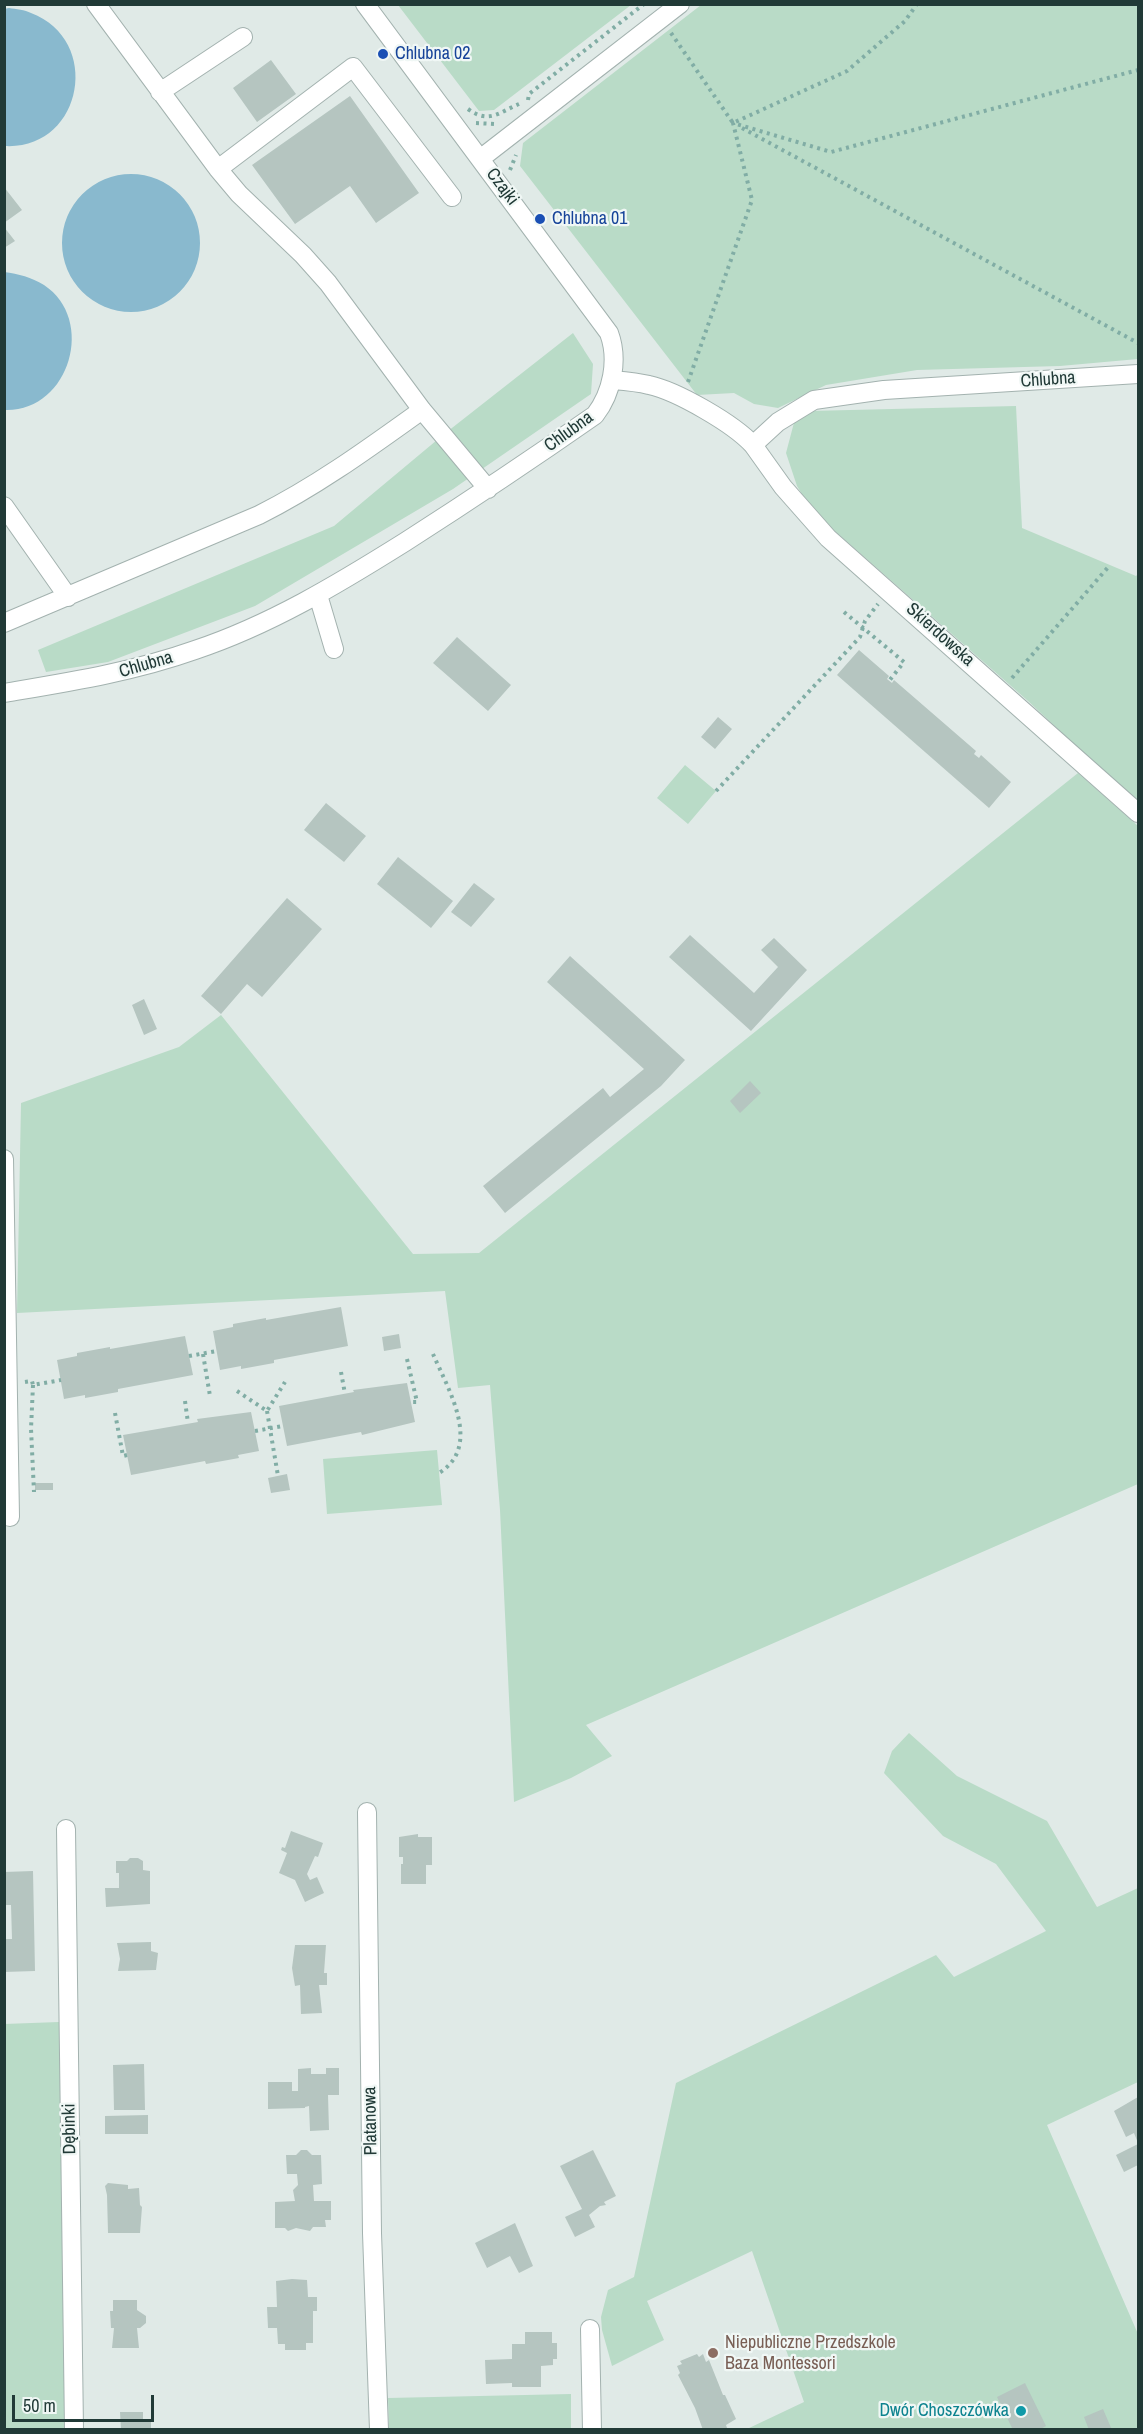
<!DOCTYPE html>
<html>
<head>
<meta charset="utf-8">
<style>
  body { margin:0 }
  #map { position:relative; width:1143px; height:2434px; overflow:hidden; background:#e0eae7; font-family:"Archivo Narrow",sans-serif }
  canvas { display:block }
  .frame { position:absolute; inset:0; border:6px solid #213a37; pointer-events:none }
  .scale { position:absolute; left:12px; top:2395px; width:142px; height:27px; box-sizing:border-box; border:3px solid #213a37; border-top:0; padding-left:8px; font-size:18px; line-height:21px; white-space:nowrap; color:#213a37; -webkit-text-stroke:4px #f0f7f5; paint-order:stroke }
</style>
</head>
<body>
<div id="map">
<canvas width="1143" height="2434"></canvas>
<div class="frame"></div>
<div class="scale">50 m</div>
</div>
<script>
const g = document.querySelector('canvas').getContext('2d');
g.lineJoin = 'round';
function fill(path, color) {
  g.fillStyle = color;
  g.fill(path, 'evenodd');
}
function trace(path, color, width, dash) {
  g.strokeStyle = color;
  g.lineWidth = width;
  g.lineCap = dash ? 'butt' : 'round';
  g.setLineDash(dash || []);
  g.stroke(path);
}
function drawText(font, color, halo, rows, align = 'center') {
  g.font = font + ' "Archivo Narrow",sans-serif';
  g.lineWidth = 4.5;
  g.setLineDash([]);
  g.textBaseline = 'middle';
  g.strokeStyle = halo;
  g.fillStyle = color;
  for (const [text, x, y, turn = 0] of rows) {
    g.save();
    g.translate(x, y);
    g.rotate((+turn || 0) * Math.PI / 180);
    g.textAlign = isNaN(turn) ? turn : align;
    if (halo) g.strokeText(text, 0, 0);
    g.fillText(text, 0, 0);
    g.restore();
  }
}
fill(new Path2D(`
  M 398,5 L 631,5 L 494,110 L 479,111 Z
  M 701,5 L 1138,5 L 1138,359 L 1060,366 L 917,370 L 826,385 L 778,408 L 754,404 L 734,393 L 697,395 L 520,166 L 523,143 Z
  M 573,333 L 593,364 L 591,394 L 453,489 L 255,606 L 108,662 L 46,672 L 38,650 L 334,526 L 443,435 Z
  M 1016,406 L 1022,528 L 1136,576 L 1138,574 L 1138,804 L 1028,701 L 812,511 L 797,486 L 786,453 L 796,415 L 809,411 Z
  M 685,765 L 716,791 L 688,824 L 657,798 Z
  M 1078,773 L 1138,826 L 1138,1484 L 586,1725 L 612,1756 L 571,1778 L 514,1802 L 500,1510 L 490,1385 L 458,1388 L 445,1291 L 17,1313 L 21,1103 L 179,1047 L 221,1015 L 413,1254 L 479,1253 Z
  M 437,1450 L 442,1505 L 327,1514 L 323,1459 Z
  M 909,1733 L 957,1776 L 1047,1821 L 1097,1907 L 1138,1888 L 1138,2082 L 1047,2125 L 1138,2334 L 1138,2429 L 747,2429 L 804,2402 L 752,2251 L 647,2301 L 664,2340 L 612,2366 L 602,2330 L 601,2317 L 608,2290 L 634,2277 L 676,2083 L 936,1955 L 954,1977 L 1046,1931 L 996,1864 L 943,1836 L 884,1773 L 892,1751 Z
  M 59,2022 L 67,2429 L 5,2429 L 4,2024 Z
  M 571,2394 L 571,2429 L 389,2429 L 388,2398 Z`), '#b9dbc7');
fill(new Path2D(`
  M 9,8 C 16,9 25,10 31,13 C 104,41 82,151 4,146 L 4,9 Z
  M62 243a69 69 0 1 1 138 0a69 69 0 1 1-138 0Z
  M 4,272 C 19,274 31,277 44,285 C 97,320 69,413 4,410 Z`), '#89b9ce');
fill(new Path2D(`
  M 271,60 L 296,94 L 257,122 L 233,88 Z
  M 350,96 L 419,193 L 376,223 L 350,186 L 295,224 L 252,165 Z
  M 4,187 L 22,210 L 4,223 Z
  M 4,227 L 15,241 L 4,248 Z
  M 457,637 L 511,685 L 488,711 L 433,663 Z
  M 859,650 L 889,676 L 887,679 L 892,683 L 894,680 L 976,751 L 974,754 L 979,758 L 981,755 L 1011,782 L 989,808 L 837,675 Z
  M 718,717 L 732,729 L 715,749 L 701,737 Z
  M 326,803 L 366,836 L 344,862 L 304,830 Z
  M 398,857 L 453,901 L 431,928 L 377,884 Z
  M 474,883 L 495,899 L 471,927 L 451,912 Z
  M 287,898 L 322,929 L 262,997 L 247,984 L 221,1014 L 201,996 Z
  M 690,935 L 754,993 L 778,967 L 761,950 L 774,938 L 807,970 L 751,1031 L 669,957 Z
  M 570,956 L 685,1060 L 661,1086 L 505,1213 L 483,1186 L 603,1088 L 610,1097 L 644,1069 L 547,982 Z
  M 144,999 L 157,1029 L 144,1035 L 132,1005 Z
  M 750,1081 L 761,1093 L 740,1113 L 730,1101 Z
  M 341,1307 L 348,1346 L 274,1360 L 274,1363 L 241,1369 L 241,1366 L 220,1370 L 213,1331 L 233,1327 L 233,1324 L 266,1318 L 266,1320 Z
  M 399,1334 L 401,1348 L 384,1351 L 382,1337 Z
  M 185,1336 L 193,1375 L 118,1389 L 118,1392 L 85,1398 L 85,1395 L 64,1399 L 57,1360 L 77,1356 L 77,1353 L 110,1347 L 110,1349 Z
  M 407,1383 L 415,1422 L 362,1435 L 361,1432 L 287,1446 L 279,1406 L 354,1392 L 353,1390 Z
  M 251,1412 L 259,1451 L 238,1455 L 239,1458 L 206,1464 L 205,1461 L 131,1475 L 123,1435 L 198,1422 L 197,1419 Z
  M 287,1474 L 290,1490 L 271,1493 L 268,1478 Z
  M 35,1483 L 53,1483 L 53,1490 L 35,1490 Z
  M 291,1831 L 323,1843 L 318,1857 L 315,1856 L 307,1874 L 310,1880 L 317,1877 L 324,1893 L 305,1902 L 295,1880 L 279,1873 L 287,1853 L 281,1850 L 282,1847 L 285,1848 Z
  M 418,1834 L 418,1837 L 432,1837 L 432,1865 L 426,1865 L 426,1884 L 401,1884 L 401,1864 L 403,1864 L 403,1857 L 399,1857 L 399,1837 Z
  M 130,1858 L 138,1858 L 143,1861 L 143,1870 L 150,1871 L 150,1904 L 106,1907 L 105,1888 L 119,1888 L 119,1873 L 116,1873 L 116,1861 L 127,1861 Z
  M 33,1871 L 35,1971 L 4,1972 L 4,1939 L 12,1939 L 11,1905 L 4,1905 L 4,1872 Z
  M 151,1942 L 151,1951 L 158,1953 L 156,1970 L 118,1971 L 120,1959 L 117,1943 Z
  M 295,1945 L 326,1945 L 324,1973 L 327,1973 L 327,1985 L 319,1985 L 322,2013 L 301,2014 L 300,1985 L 295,1986 L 292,1968 Z
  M 144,2064 L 145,2110 L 114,2110 L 113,2065 Z
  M 311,2068 L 311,2074 L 326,2074 L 326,2068 L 339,2068 L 339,2095 L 328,2095 L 329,2130 L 310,2131 L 309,2106 L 305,2107 L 305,2108 L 268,2109 L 268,2082 L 292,2082 L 292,2091 L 298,2091 L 298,2069 Z
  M 1138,2097 L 1138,2143 L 1134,2133 L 1126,2137 L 1114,2111 Z
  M 148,2115 L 148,2134 L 105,2134 L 105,2116 Z
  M 1138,2144 L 1138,2165 L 1124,2172 L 1116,2155 Z
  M 301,2150 L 307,2150 L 312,2155 L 321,2155 L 322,2184 L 313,2185 L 314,2201 L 331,2201 L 331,2220 L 325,2220 L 326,2227 L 313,2227 L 310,2231 L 296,2228 L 288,2231 L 285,2228 L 275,2228 L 275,2202 L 295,2201 L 293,2190 L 298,2185 L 297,2174 L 287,2174 L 286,2155 L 296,2155 Z
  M 593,2150 L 616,2196 L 604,2202 L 606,2205 L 600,2206 L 589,2215 L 595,2227 L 575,2237 L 565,2217 L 582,2209 L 560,2166 Z
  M 108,2183 L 128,2185 L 128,2189 L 139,2188 L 140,2205 L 142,2207 L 140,2233 L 108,2233 L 107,2195 L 105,2186 Z
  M 515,2223 L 533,2266 L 519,2273 L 510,2256 L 487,2268 L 475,2243 Z
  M 292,2279 L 307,2280 L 308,2297 L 317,2297 L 317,2311 L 313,2311 L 313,2343 L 306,2343 L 306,2350 L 285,2350 L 285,2344 L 278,2344 L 277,2328 L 268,2328 L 267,2307 L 277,2307 L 276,2281 Z
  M 113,2300 L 137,2300 L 137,2310 L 146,2316 L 146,2323 L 140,2328 L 137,2328 L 139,2348 L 112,2348 L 114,2328 L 111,2328 L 110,2311 L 113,2311 Z
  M 525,2332 L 552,2332 L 552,2343 L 557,2343 L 557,2359 L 553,2359 L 553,2365 L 541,2366 L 541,2387 L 512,2387 L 512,2383 L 486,2384 L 485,2360 L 512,2359 L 512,2344 L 525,2344 Z
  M 697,2354 L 699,2357 L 703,2354 L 706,2362 L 709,2360 L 723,2395 L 725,2395 L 736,2419 L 726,2425 L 727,2428 L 723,2430 L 703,2430 L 695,2408 L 678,2375 L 680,2373 L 677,2366 L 682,2364 L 680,2361 Z
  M 1025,2383 L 1046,2426 L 1039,2430 L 1013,2430 L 997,2397 Z
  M 1103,2409 L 1112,2430 L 1089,2430 L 1084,2417 Z
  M 120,2412 L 143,2412 L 143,2421 L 151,2421 L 151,2430 L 121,2430 Z`), '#b5c5c0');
const minor = new Path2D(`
  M 96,4 L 218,169 L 239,194 L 303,255 L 328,283 L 422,410 L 488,489
  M 160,92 L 243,37
  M 480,159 L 680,4
  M 218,169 L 353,67 L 452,197
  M 612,380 C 624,381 637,382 649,385 C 677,391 734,424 753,445 L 778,422 L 814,400 L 884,390 L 1138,374
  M 753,445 L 783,487 L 828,538 L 1138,813
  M 4,506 L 68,597
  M 318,595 L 334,649
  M 4,623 L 259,515 C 317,486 369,448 422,410
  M 4,693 C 69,682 133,672 195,650 C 270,625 338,584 405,542 C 469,501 532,459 595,415 C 612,393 619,360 609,333 L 365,4
  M 4,1159 L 10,1517
  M 367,1812 L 372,2233 L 379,2430
  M 66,1829 L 74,2430
  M 590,2329 L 592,2430`);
trace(minor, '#a3b2af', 20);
trace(new Path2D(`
  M 671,33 L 733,123 L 847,71 L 905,21 L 917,4
  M 528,100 L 529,94 L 644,4
  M 468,109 C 489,124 498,113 519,104
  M 476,123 L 495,124
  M 742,128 L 1138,343
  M 510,170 L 516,155
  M 688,382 L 752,200 L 733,123 L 831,152 L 1138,70
  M 844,612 L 904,662 L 889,681
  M 1012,678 L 1110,565
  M 716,791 L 860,637 L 865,621 L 878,604
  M 203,1354 L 210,1396
  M 433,1354 C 448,1389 483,1446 439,1473
  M 189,1356 L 217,1351
  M 407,1359 L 417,1402 L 411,1402
  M 341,1372 L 345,1394
  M 25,1382 L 32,1381 L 33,1385 L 61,1380
  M 33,1385 L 31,1429 L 34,1492
  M 237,1391 L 267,1411 L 285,1382
  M 185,1401 L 188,1423
  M 267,1411 L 278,1476
  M 115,1413 L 123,1456 L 127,1455
  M 255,1431 L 283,1426`), '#81ada5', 4, [3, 4.5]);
trace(minor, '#fff', 18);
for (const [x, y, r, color] of [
  [383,54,6,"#1a4fb4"],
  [540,219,6,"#1a4fb4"],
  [713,2353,6,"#8d6e63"],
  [1021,2411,6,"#0f9aa8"]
]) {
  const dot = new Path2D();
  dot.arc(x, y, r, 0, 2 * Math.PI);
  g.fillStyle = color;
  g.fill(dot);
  trace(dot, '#f0f7f5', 2);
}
drawText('18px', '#164399', '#f0f7f5', [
  ["Chlubna 02",395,54],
  ["Chlubna 01",552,219]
], 'left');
drawText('18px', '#213a37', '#f0f7f5', [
  ["Czajki",502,187,53],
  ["Chlubna",1048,380,-4],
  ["Chlubna",569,432,-36],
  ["Skierdowska",940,635,42],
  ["Chlubna",146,665,-16],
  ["Platanowa",371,2121,-91],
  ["Dębinki",70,2129,-91]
]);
drawText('18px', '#785e54', '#f0f7f5', [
  ["Niepubliczne Przedszkole",725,2343],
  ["Baza Montessori",725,2364]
], 'left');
drawText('18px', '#0d838f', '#f0f7f5', [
  ["Dwór Choszczówka",1009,2411]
], 'right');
</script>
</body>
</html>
